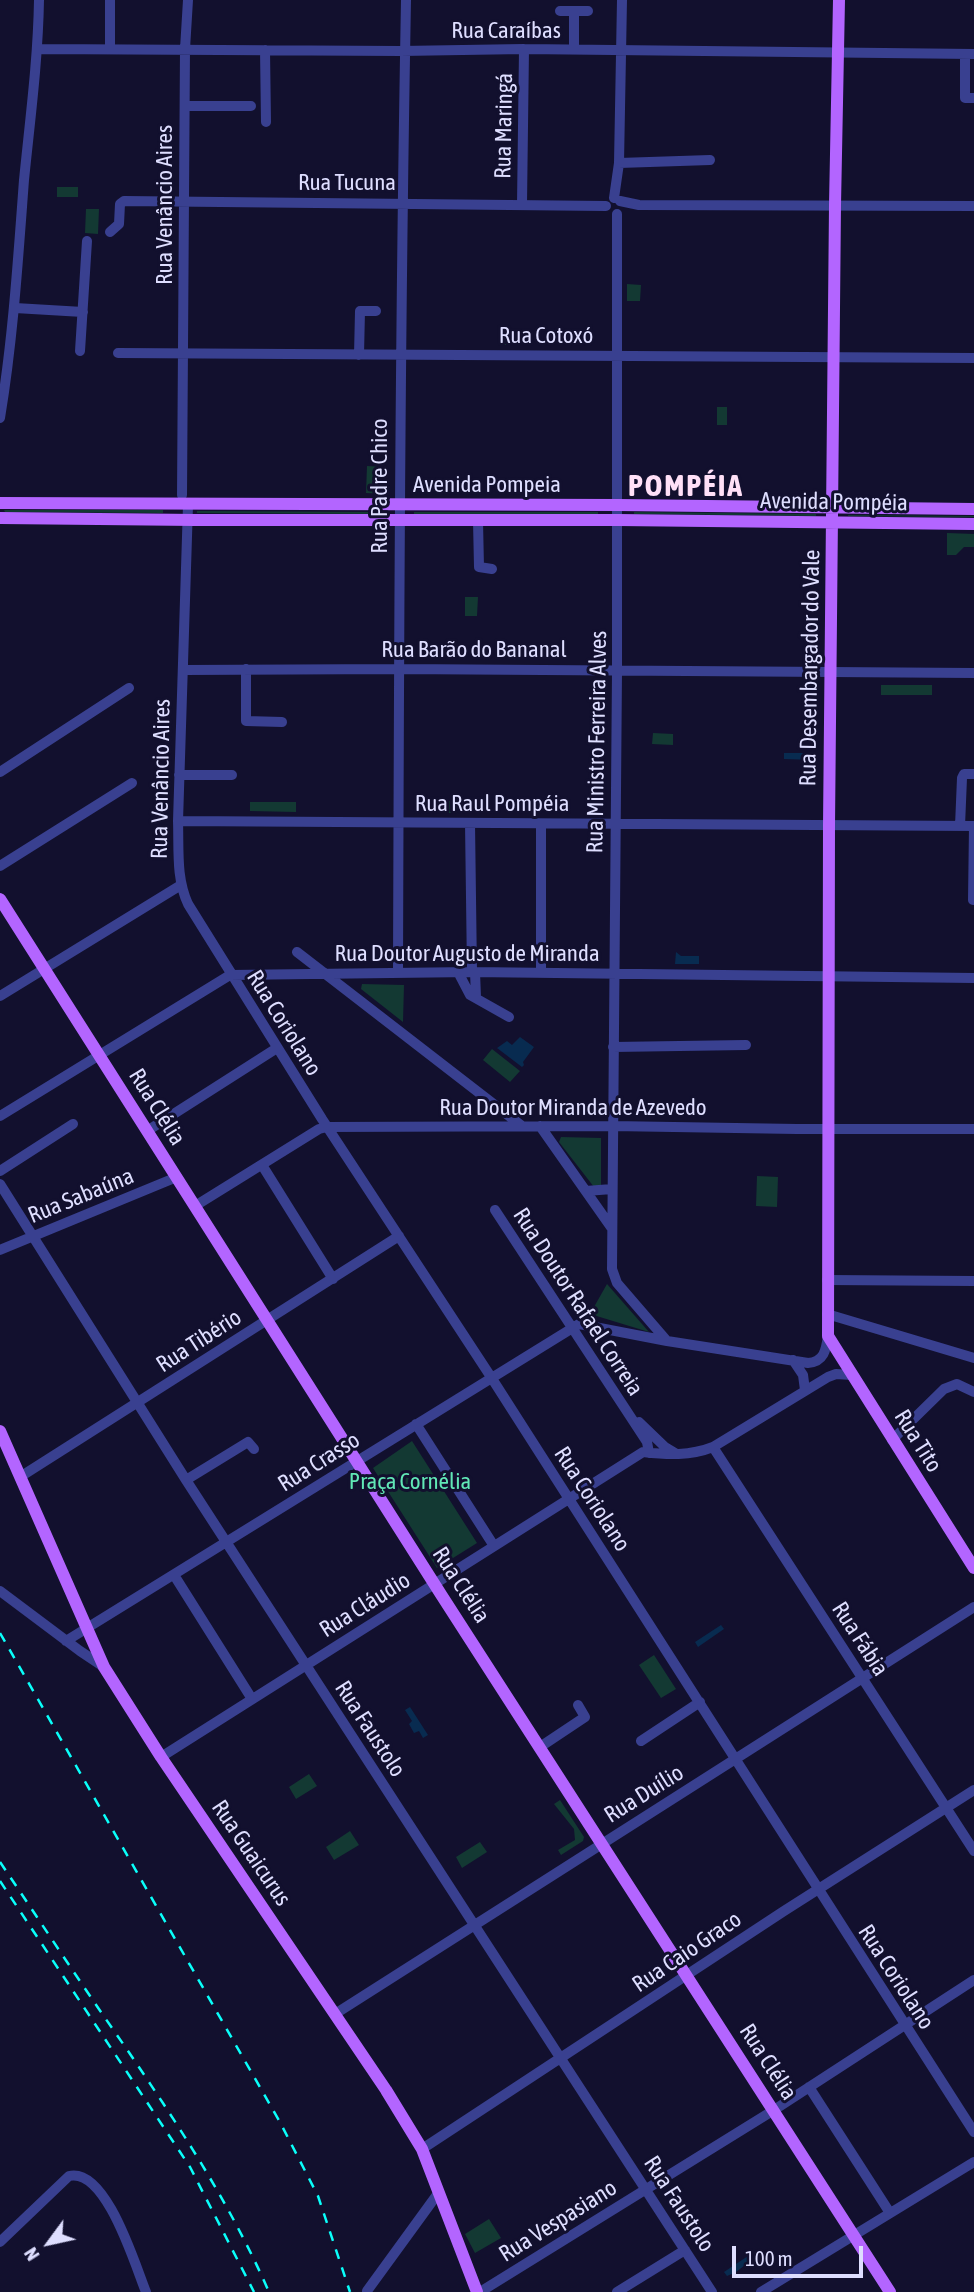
<!DOCTYPE html>
<html>
<head>
<meta charset="utf-8">
<style>
  body { margin:0 }
  #map { position:relative; width:974px; height:2292px; overflow:hidden; background:#12102e; font-family:"Asap Condensed",sans-serif }
  canvas { display:block }
  .north { position:absolute; left:14px; top:2208px; width:70px; height:70px; -webkit-text-stroke:5px #12102e; paint-order:stroke; rotate:237deg; font-size:19px; font-weight:700; line-height:28px; text-align:center; color:#dedeff }
  .north::after { content:''; display:block; margin:auto; width:24px; height:32px; background:#dedeff; clip-path:polygon(50% 0,100% 100%,50% 72%,0 100%) }
  .scale { position:absolute; left:732px; top:2246px; width:131px; height:32px; box-sizing:border-box; border:4px solid #dedeff; border-top:0; padding-left:9px; font-size:21px; line-height:24px; white-space:nowrap; color:#dedeff; -webkit-text-stroke:5px #12102e; paint-order:stroke }
</style>
</head>
<body>
<div id="map">
<canvas width="974" height="2292"></canvas>
<div class="north">N</div>
<div class="scale">100 m</div>
</div>
<script>
const g = document.querySelector('canvas').getContext('2d');
g.lineJoin = 'round';
function fill(path, color) {
  g.fillStyle = color;
  g.fill(path, 'evenodd');
}
function trace(path, color, width, dash) {
  g.strokeStyle = color;
  g.lineWidth = width;
  g.lineCap = dash ? 'butt' : 'round';
  g.setLineDash(dash || []);
  g.stroke(path);
}
function drawText(font, color, halo, rows, align = 'center') {
  g.font = font + ' "Asap Condensed",sans-serif';
  g.lineWidth = 6;
  g.setLineDash([]);
  g.textBaseline = 'middle';
  g.strokeStyle = halo;
  g.fillStyle = color;
  for (const [text, x, y, turn = 0] of rows) {
    g.save();
    g.translate(x, y);
    g.rotate((+turn || 0) * Math.PI / 180);
    g.textAlign = isNaN(turn) ? turn : align;
    if (halo) g.strokeText(text, 0, 0);
    g.fillText(text, 0, 0);
    g.restore();
  }
}
fill(new Path2D(`
  M 57,187 L 78,187 L 78,197 L 57,197 Z
  M 86,209 L 99,209 L 98,234 L 85,233 Z
  M 627,284 L 641,285 L 640,301 L 627,301 Z
  M 502,333 L 510,333 L 511,338 L 519,338 L 519,333 L 528,333 L 528,345 L 502,345 Z
  M 717,407 L 727,407 L 727,425 L 717,425 Z
  M 367,466 L 384,467 L 383,494 L 366,493 Z
  M 4,510 L 163,510 L 163,513 L 5,512 Z
  M 197,511 L 377,512 L 377,514 L 197,513 Z
  M 414,512 L 598,512 L 598,514 L 414,514 Z
  M 634,512 L 816,514 L 816,516 L 634,514 Z
  M 848,515 L 974,516 L 974,517 L 848,516 Z
  M 947,533 L 974,534 L 974,547 L 964,547 L 956,555 L 947,555 Z
  M 465,597 L 478,597 L 477,616 L 465,616 Z
  M 881,685 L 932,685 L 932,695 L 881,695 Z
  M 653,733 L 673,734 L 673,745 L 652,744 Z
  M 427,801 L 457,801 L 457,813 L 427,813 Z
  M 250,802 L 296,802 L 296,812 L 250,811 Z
  M 362,984 L 404,985 L 403,1022 L 361,989 Z
  M 492,1049 L 520,1071 L 510,1082 L 483,1060 Z
  M 561,1137 L 601,1138 L 601,1185 L 594,1187 L 559,1142 Z
  M 757,1176 L 778,1177 L 777,1207 L 756,1206 Z
  M 607,1284 L 649,1332 L 590,1314 Z
  M 412,1441 L 477,1543 L 437,1568 L 373,1468 Z
  M 654,1655 L 676,1689 L 661,1698 L 639,1665 Z
  M 309,1774 L 317,1786 L 296,1799 L 289,1787 Z
  M 560,1800 L 584,1837 L 583,1841 L 561,1855 L 558,1850 L 575,1840 L 574,1829 L 554,1804 Z
  M 350,1831 L 359,1845 L 334,1860 L 326,1847 Z
  M 480,1842 L 487,1852 L 462,1868 L 456,1857 Z
  M 489,2219 L 501,2238 L 475,2253 L 465,2234 Z`), '#133933');
fill(new Path2D(`
  M 784,753 L 814,753 L 814,760 L 784,759 Z
  M 676,952 L 681,956 L 699,956 L 699,964 L 675,964 Z
  M 520,1037 L 534,1047 L 523,1062 L 524,1065 L 522,1067 L 497,1048 L 507,1041 L 512,1045 Z
  M 721,1625 L 724,1629 L 698,1647 L 695,1642 Z
  M 410,1707 L 428,1735 L 423,1738 L 419,1731 L 414,1733 L 409,1724 L 412,1721 L 405,1710 Z
  M 751,2254 L 754,2258 L 736,2272 L 727,2276 L 724,2272 Z`), '#082b50');
trace(new Path2D(`
  M 110,0 L 110,49
  M 560,11 L 588,11
  M 574,11 L 574,49
  M 38,49 L 401,51 L 524,49 L 974,54
  M 265,50 L 266,122
  M 965,54 L 965,98 L 974,98
  M 185,106 L 251,106
  M 619,163 L 710,160
  M 614,198 L 619,163 L 622,0
  M 620,201 L 639,205 L 974,206
  M 522,204 L 524,49
  M 617,214 L 617,671 L 612,1269 L 617,1283 L 667,1341
  M 110,232 L 119,224 L 120,204 L 124,201 L 606,206
  M 15,308 L 83,312
  M 80,351 L 87,241
  M 118,353 L 974,358
  M 359,355 L 360,311 L 376,311
  M 0,418 C 13,339 18,260 24,180 C 30,120 38,60 39,0
  M 182,495 L 185,49 L 188,0
  M 188,505 L 178,821 C 179,850 176,878 188,904 L 322,1119 L 491,1377 L 974,2132
  M 478,521 L 479,567 L 492,569
  M 246,669 L 246,721 L 282,722
  M 184,670 L 399,669 L 974,673
  M 0,772 L 129,688
  M 179,775 L 232,775
  M 178,821 L 974,826
  M 470,823 L 472,972
  M 541,824 L 541,973
  M 960,826 L 962,778 L 964,774 L 974,774
  M 0,866 L 132,783
  M 973,900 L 974,826
  M 297,952 L 522,1126
  M 458,972 L 470,995 L 509,1017
  M 475,972 L 476,997
  M 398,973 C 399,648 400,324 406,0
  M 0,996 L 181,885
  M 613,1047 L 746,1045
  M 0,1116 L 230,975 L 472,972 L 974,978
  M 540,1126 L 611,1227
  M 147,1131 L 277,1048
  M 262,1165 L 333,1279
  M 0,1171 L 73,1124
  M 0,1184 L 186,1480 L 712,2292
  M 586,1191 L 612,1189
  M 195,1206 L 319,1129 L 327,1127 L 612,1126 L 797,1129 L 974,1129
  M 495,1210 L 647,1442 L 649,1453
  M 0,1250 L 177,1177
  M 827,1280 L 974,1281
  M 827,1314 L 974,1358
  M 793,1360 L 803,1375 L 805,1390
  M 639,1422 L 665,1447 L 675,1453
  M 416,1424 L 494,1546
  M 892,1440 L 944,1389 L 957,1384 L 974,1392
  M 713,1447 L 974,1851
  M 20,1477 L 399,1236
  M 186,1480 L 248,1442 L 254,1449
  M 174,1575 L 252,1699
  M 0,1591 L 80,1651 L 104,1667
  M 66,1641 L 579,1324 L 667,1341 L 808,1363 C 824,1362 826,1350 828,1336
  M 641,1741 L 700,1702
  M 540,1747 L 585,1717 L 578,1705
  M 161,1757 L 643,1452 C 668,1455 690,1456 713,1447 L 828,1377 L 836,1374 L 852,1375
  M 335,2014 L 974,1607
  M 809,2087 L 890,2213
  M 422,2149 L 784,1911 L 974,1790
  M 0,2242 L 69,2176 C 106,2167 135,2265 146,2292
  M 367,2291 L 439,2192
  M 480,2292 L 774,2110 L 974,1980
  M 617,2292 L 685,2250
  M 761,2292 L 974,2162`), '#394090', 10);
trace(new Path2D(`
  M 839,0 L 835,205 L 829,825 L 828,1336 L 974,1568
  M 0,503 L 618,505 L 974,509
  M 0,518 L 196,520
  M 196,520 L 188,520 L 618,520 L 974,524
  M 0,899 L 442,1596 L 890,2292
  M 0,1431 L 104,1667 L 161,1757 L 386,2090 L 422,2149 L 477,2292`), '#b365ff', 12);
trace(new Path2D(`
  M 0,1633 L 281,2124 L 318,2196 L 350,2292
  M 0,1862 C 42,1924 83,1987 126,2048 C 179,2126 231,2205 269,2292
  M 0,1881 L 190,2167 L 254,2292`), '#0afffa', 2.5, [10, 9]);
drawText('23px', '#dedeff', '#12102e', [
  ["Rua Caraíbas",506,31],
  ["Rua Maringá",504,126,-89],
  ["Rua Tucuna",347,183],
  ["Rua Venâncio Aires",165,205,-90],
  ["Rua Cotoxó",546,336],
  ["Avenida Pompeia",487,485],
  ["Rua Padre Chico",380,486,-90],
  ["Avenida Pompéia",834,502,1],
  ["Rua Barão do Bananal",474,650],
  ["Rua Desembargador do Vale",810,668,-89],
  ["Rua Ministro Ferreira Alves",597,742,-89],
  ["Rua Venâncio Aires",161,779,-89],
  ["Rua Raul Pompéia",492,804],
  ["Rua Doutor Augusto de Miranda",467,954],
  ["Rua Coriolano",284,1023,58],
  ["Rua Clélia",157,1107,58],
  ["Rua Doutor Miranda de Azevedo",573,1108],
  ["Rua Sabaúna",81,1196,-22],
  ["Rua Doutor Rafael Correia",578,1302,57],
  ["Rua Tibério",199,1341,-33],
  ["Rua Tito",918,1441,58],
  ["Rua Crasso",319,1462,-32],
  ["Rua Coriolano",592,1499,57],
  ["Rua Clélia",461,1585,57],
  ["Rua Cláudio",365,1605,-32],
  ["Rua Fábia",860,1639,57],
  ["Rua Faustolo",370,1729,57],
  ["Rua Duílio",644,1794,-32],
  ["Rua Guaicurus",251,1853,56],
  ["Rua Caio Graco",687,1952,-34],
  ["Rua Coriolano",896,1977,57],
  ["Rua Clélia",768,2062,57],
  ["Rua Faustolo",679,2204,57],
  ["Rua Vespasiano",558,2221,-32]
]);
drawText('23px', '#61e8b6', '#12102e', [
  ["Praça Cornélia",410,1482]
]);
g.letterSpacing = '2px';
drawText('bold 30px', '#ffe0f7', '#12102e', [
  ["POMPÉIA",686,487]
]);
g.letterSpacing = '0px';
</script>
</body>
</html>
